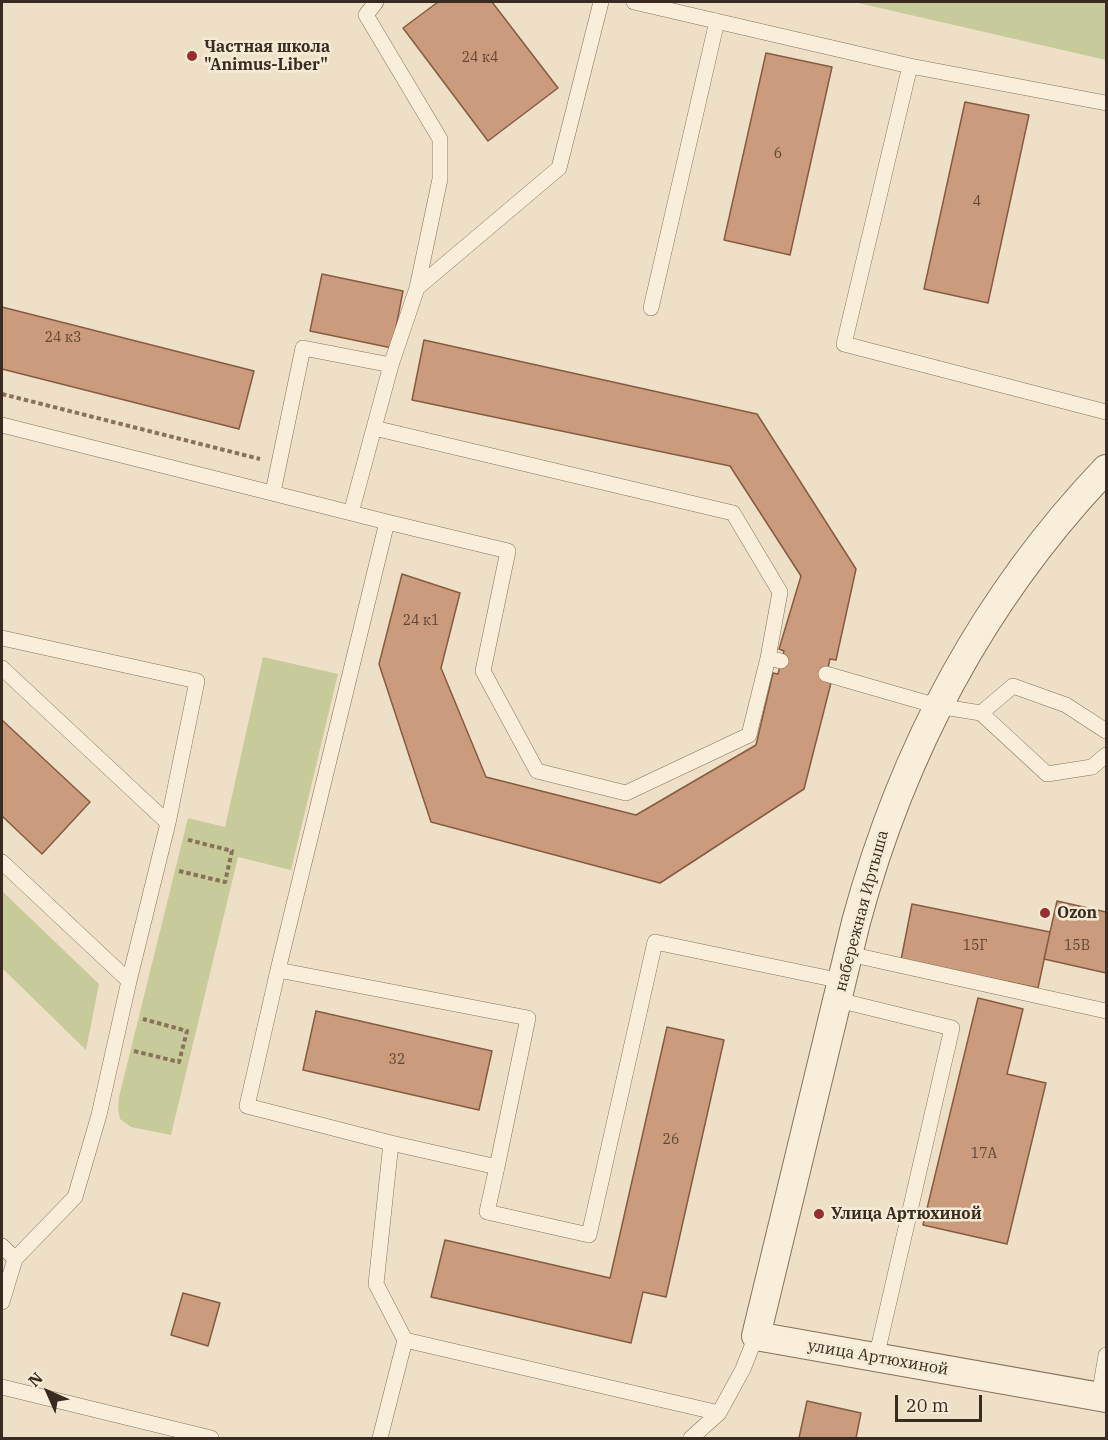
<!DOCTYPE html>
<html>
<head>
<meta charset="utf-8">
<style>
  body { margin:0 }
  #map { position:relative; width:1108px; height:1440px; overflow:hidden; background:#ede0c6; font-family:"IBM Plex Serif",serif }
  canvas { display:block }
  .frame { position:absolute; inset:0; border:3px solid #392b1f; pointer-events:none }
  .north { position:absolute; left:18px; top:1362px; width:60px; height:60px; -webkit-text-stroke:4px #f5ebd5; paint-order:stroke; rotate:315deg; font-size:16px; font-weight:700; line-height:24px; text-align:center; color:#392b1f }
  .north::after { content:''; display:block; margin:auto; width:21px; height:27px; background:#392b1f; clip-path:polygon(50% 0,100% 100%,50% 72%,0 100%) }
  .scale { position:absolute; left:895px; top:1395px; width:87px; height:27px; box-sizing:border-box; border:3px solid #392b1f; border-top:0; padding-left:8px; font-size:18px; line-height:21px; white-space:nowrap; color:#392b1f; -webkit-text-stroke:4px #f5ebd5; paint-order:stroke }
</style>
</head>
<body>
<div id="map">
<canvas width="1108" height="1440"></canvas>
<div class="frame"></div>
<div class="north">N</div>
<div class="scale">20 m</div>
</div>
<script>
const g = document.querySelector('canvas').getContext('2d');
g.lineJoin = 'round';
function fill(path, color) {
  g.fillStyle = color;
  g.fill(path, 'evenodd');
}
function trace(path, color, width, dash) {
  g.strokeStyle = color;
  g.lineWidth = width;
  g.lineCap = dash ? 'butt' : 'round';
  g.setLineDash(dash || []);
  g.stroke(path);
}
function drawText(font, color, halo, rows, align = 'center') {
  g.font = font + ' "IBM Plex Serif",serif';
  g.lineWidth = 5;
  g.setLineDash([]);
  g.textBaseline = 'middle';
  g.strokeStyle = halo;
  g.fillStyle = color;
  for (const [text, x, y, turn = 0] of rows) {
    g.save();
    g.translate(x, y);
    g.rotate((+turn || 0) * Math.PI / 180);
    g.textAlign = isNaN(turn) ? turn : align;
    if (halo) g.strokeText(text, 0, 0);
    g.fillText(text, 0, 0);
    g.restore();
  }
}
fill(new Path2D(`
  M 854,2 L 1106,2 L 1106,60 Z
  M 263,657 L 338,674 L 291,870 L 238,857 L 171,1135 L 131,1127 L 120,1119 L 118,1110 L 119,1097 L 188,818 L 225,827 Z
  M 2,891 L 99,984 L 86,1050 L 2,968 Z`), '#c7cb9a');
const building = new Path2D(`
  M 438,2 L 492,2 L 558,88 L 488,141 L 403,28 Z
  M 766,53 L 832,67 L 790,255 L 724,240 Z
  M 965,102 L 1029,115 L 988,303 L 924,289 Z
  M 322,274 L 403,291 L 392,348 L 310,331 Z
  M 2,307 L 254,371 L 239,429 L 2,369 Z
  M 424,340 L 757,414 L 856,569 L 836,660 L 830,659 L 825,681 L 831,683 L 804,789 L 660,883 L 431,822 L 379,664 L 402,574 L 460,593 L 441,668 L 486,777 L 636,815 L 756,745 L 773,673 L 778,674 L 784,651 L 779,649 L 801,576 L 730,466 L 412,400 Z
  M 2,720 L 90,802 L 42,854 L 2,816 Z
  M 1057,901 L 1106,912 L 1106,973 L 1044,959 Z
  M 912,904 L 1050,932 L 1038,988 L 901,960 Z
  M 978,998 L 1023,1009 L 1007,1074 L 1046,1083 L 1007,1244 L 923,1225 Z
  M 316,1011 L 492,1051 L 479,1110 L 303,1070 Z
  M 667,1027 L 724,1040 L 666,1297 L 643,1292 L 631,1343 L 431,1297 L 445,1240 L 610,1278 Z
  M 183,1293 L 220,1303 L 208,1346 L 171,1335 Z
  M 807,1401 L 861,1413 L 856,1438 L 799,1438 Z`);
fill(building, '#ca9b7d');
trace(building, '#875b42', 1.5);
const lane = new Path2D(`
  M 376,2 L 366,15 L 440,139 L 440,179 L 417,288
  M 634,2 L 910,66 L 1106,103
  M 910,66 L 844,344 L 1106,412
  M 651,308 L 717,21
  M 2,425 L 387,522 L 278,970 L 528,1018 L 497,1167 L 391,1143 L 376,1284 L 405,1340 L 380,1438
  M 374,428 L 733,513 L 780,592 L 768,658 L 781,661
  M 273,492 L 303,348 L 391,365
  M 351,513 L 391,365 L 417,288 L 559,168 L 601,2
  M 387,522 L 508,551 L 483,671 L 537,771 L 626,793 L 749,735 L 768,658
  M 2,638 L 197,681 L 168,823
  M 2,668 L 168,823 L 129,981
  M 826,674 L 937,706 L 981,713 L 1047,774 L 1092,767 L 1106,755
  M 981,713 L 1013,686 L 1066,705 L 1106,731
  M 2,862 L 129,981 L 99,1115 L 75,1197 L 15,1259 L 2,1302
  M 849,954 L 1106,1011
  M 278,970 L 247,1106 L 391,1143
  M 838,1000 L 952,1028 L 876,1358
  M 497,1167 L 487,1212 L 589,1235 L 655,942 L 842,981
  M 2,1246 L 15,1259
  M 405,1340 L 719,1413
  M 2,1387 L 211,1438
  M 1099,1397 L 1106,1355
  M 691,1438 L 719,1413 L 743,1369 L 756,1336`);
const street = new Path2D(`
  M 1106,469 C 984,597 902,752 856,922 L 756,1336 L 1106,1398`);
trace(lane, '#88725c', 16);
trace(street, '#88725c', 30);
trace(new Path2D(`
  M 2,394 L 260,459
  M 179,871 L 225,882 L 232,851 L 185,839
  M 134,1051 L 179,1062 L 187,1031 L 143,1019`), '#88725c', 4, [4.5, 3]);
trace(lane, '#f8eed9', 15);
trace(street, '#f8eed9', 28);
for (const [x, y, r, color] of [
  [192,56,6,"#962d31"],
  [1045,913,6,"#962d31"],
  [819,1214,6,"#962d31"]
]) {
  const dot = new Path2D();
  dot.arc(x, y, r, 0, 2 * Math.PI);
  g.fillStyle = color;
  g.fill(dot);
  trace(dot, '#f5ebd5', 2);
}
drawText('14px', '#5d4736', null, [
  ["24 к4",480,58],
  ["6",778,154],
  ["4",977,202],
  ["24 к3",63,338],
  ["24 к1",421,621],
  ["15Г",975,946],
  ["15В",1077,946],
  ["32",397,1060],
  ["26",671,1140],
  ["17А",984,1154]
]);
drawText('bold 16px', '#392b1f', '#f5ebd5', [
  ["Частная школа",204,47],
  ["\"Animus-Liber\"",204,65],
  ["Ozon",1057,913],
  ["Улица Артюхиной",831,1214]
], 'left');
drawText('16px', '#392b1f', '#f5ebd5', [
  ["набережная Иртыша",862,911,-75],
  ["улица Артюхиной",878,1358,10]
]);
</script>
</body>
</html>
